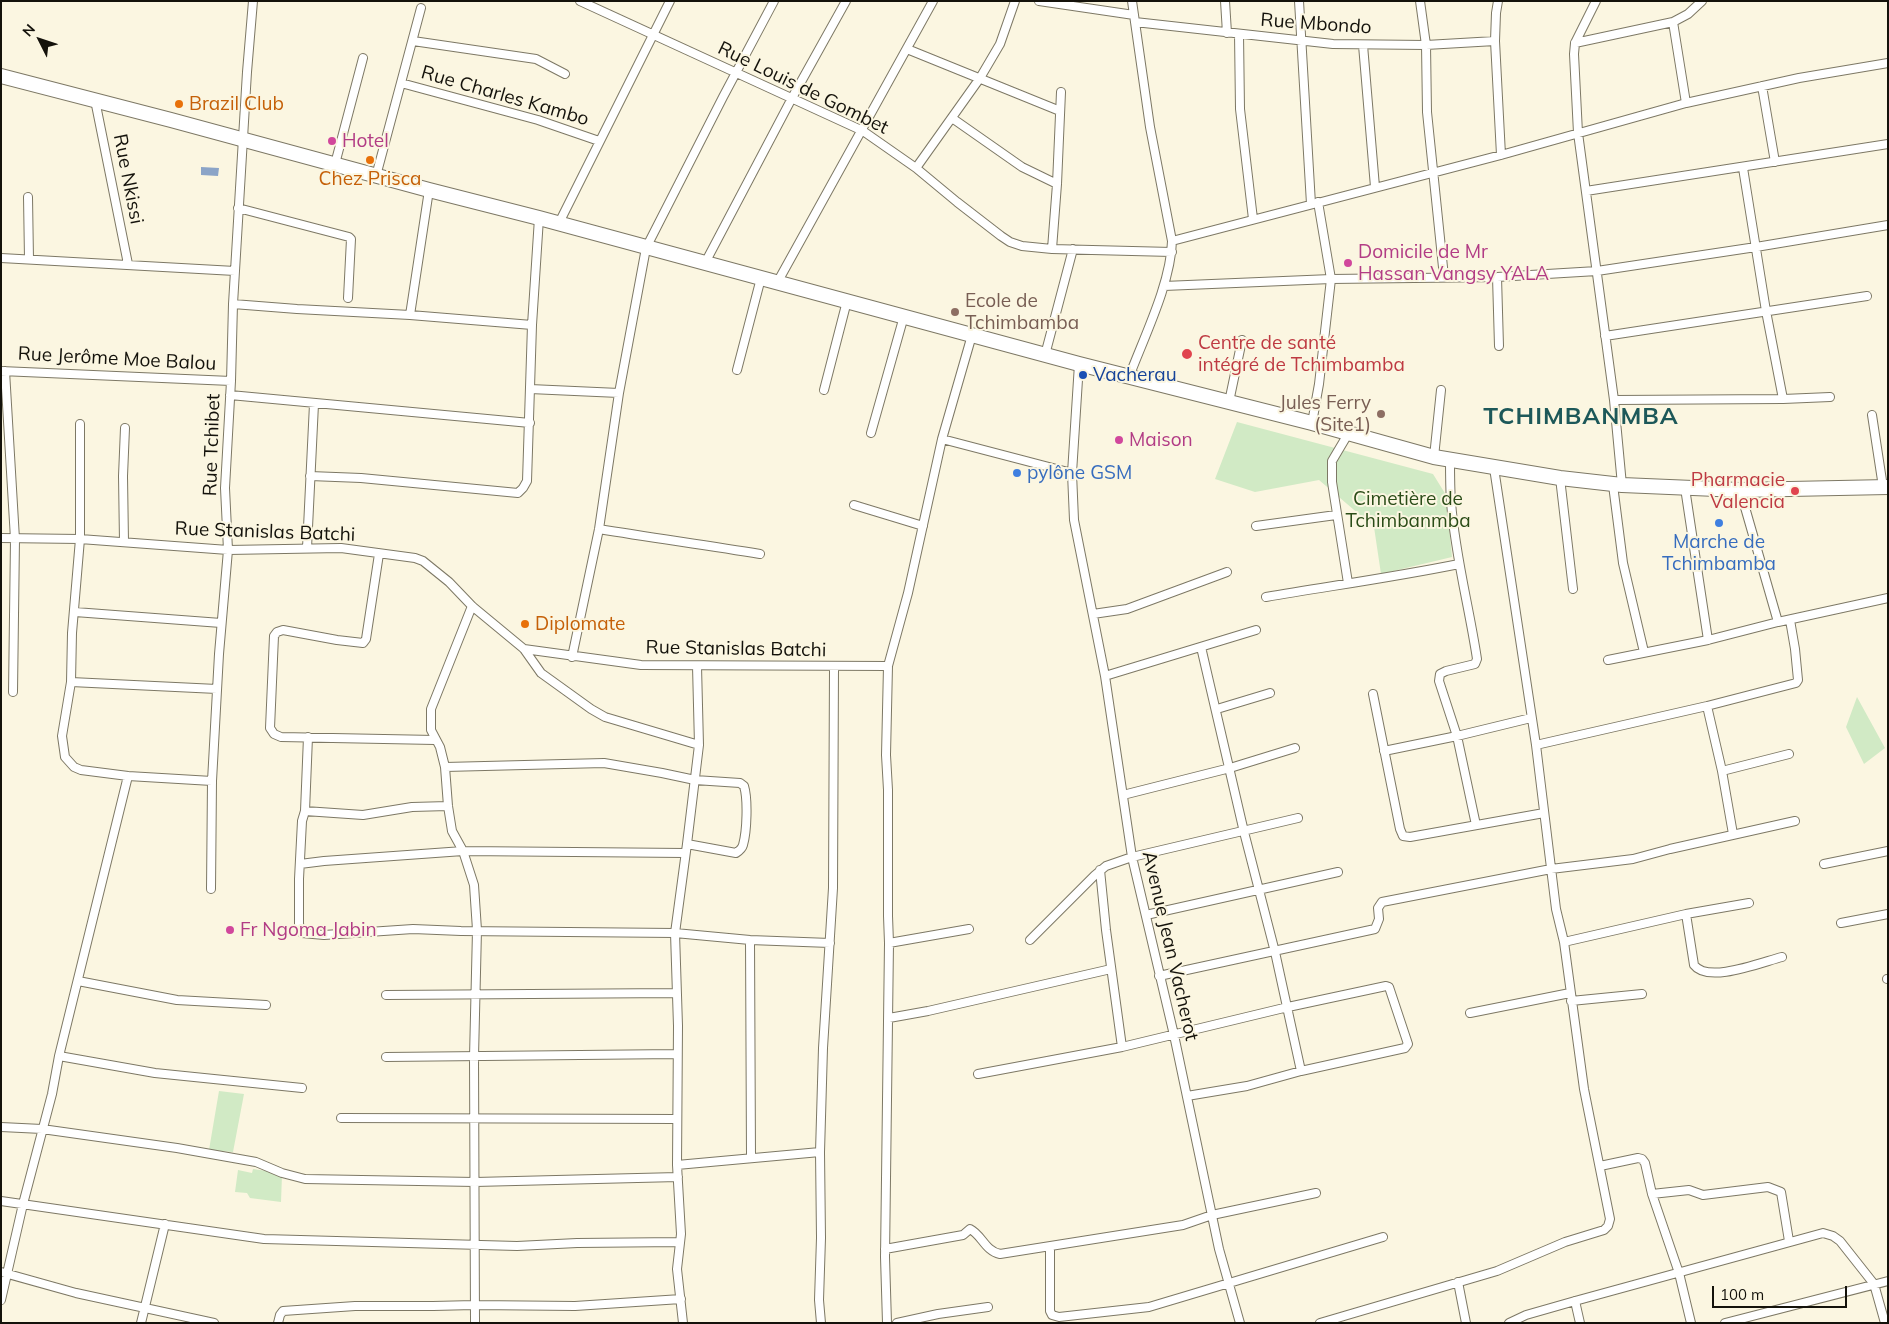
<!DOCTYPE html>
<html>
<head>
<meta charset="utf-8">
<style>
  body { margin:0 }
  #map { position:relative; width:1889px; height:1324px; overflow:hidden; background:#fbf6e1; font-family:Mulish,sans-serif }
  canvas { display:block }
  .frame { position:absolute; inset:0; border:2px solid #14120b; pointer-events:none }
  .north { position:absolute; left:15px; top:15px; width:50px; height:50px; -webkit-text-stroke:4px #fbf6e1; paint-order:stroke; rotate:311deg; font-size:14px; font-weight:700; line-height:20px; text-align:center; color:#14120b }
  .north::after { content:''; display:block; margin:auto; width:18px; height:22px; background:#14120b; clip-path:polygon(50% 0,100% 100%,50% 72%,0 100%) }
  .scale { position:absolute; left:1712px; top:1286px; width:135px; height:22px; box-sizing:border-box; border:2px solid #14120b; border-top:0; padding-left:6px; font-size:15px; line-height:18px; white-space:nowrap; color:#14120b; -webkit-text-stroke:4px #fbf6e1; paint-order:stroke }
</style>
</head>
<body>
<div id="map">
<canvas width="1889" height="1324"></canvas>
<div class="frame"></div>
<div class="north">N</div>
<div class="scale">100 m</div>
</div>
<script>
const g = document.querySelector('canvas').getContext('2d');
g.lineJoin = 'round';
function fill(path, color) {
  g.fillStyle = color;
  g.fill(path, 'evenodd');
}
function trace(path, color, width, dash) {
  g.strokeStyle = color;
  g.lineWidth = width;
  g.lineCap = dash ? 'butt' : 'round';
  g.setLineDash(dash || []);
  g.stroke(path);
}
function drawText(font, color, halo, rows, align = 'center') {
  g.font = font + ' Mulish,sans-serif';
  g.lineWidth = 4;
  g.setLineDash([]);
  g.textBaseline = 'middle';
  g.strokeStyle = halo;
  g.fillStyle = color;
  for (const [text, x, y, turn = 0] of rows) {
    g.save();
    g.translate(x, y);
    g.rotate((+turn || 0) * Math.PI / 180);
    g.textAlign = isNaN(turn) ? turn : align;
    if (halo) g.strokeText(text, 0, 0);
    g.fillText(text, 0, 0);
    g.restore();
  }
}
fill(new Path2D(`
  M 1237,422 L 1433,474 L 1446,495 L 1452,557 L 1381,574 L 1374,527 L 1319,480 L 1255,492 L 1215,479 Z
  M 1857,697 L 1885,748 L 1864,764 L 1846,727 Z
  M 219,1091 L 244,1094 L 233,1152 L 209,1150 Z
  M 253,1169 L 274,1172 L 282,1175 L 281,1202 L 250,1198 L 247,1193 L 235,1192 L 238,1170 L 252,1173 Z`), '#d1eac5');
fill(new Path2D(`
  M 201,167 L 219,168 L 218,176 L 201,175 Z`), '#8ba4c7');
const minor = new Path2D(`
  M 580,1 L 863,131 L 916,168 L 957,202 L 1001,236 L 1010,242 L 1022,246 L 1052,249 L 1172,252
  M 1039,1 L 1134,15
  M 1225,1 L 1227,33
  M 1299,1 L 1311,204
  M 1420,1 L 1426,45 L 1427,112 L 1444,277
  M 1498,1 L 1496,13 L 1495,41 L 1501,155
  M 1596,1 L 1575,43 L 1574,54 L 1578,133 L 1614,400 L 1622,485
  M 1135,22 L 1333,44 L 1426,45 L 1495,41
  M 1673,22 L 1686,103
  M 1239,34 L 1240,109 L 1253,219
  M 413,41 L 536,59 L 565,74
  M 1575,43 L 1673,22 L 1688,14 L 1702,1
  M 1363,45 L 1375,187
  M 907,49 L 1060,111
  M 401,83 L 538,120 L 599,141
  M 1762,86 L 1775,162
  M 95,100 L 128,264
  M 952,118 L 1022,167 L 1057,184
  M 335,164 L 363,58
  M 916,168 L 980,78 L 1000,44 L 1015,1
  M 1743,168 L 1766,311 L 1783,399
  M 376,176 L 421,8
  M 1586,191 L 1888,144
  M 28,197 L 29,259
  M 238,208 L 349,237 L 351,239 L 348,298
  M 559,223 L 670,1
  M 1172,241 L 1501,155 L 1686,103 L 1799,78 L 1888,63
  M 1052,249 L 1057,184 L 1061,92
  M 1,258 L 235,271
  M 705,263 L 792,98 L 846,1
  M 1497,277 L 1499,346
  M 777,283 L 933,1
  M 1164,286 L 1331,279 L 1497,277 L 1597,271 L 1756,247 L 1888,225
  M 233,304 L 297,309 L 410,315 L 532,325
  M 410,315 L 429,190
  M 1605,336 L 1867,296
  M 1045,355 L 1073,249
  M 1079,364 L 1072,473 L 1074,520 L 1105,676 L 1132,857 L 1174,1035 L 1219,1249 L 1240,1323
  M 737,370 L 761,278
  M 1,371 L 231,381
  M 5,371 L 15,539 L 13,692
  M 1129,377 C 1144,337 1171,283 1172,241 L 1150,127 L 1132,1
  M 530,389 L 619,393
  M 824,390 L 847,301
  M 230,395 L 530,423
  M 1614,400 L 1783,399 L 1830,397
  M 1229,402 L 1242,340
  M 1872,415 L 1883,487
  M 1312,423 L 1319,384 L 1331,279 L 1318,202
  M 80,424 L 80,539 L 72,633 L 71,682 L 62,736 L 65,757 L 74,767 L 81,770 L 128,776 L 212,781
  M 871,433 L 904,316
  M 1348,434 L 1332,461 L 1332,482 L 1348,583
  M 942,439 L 1072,473
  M 1434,457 L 1441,390
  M 1450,459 C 1450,474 1450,488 1451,502 C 1455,555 1469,606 1477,659 L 1475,664 L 1446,671 L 1440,674 L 1439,681 L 1457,736 L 1476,825
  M 310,476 L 361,478 L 518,493 L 523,488 L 527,481 L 532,325 L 539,218
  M 1560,478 L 1573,589
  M 1613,485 L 1623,563 L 1644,652
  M 1685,488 L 1708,640
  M 1740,490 L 1778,622
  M 854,505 L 923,526
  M 1256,526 L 1336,515
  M 599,529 C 653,538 706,545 760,554
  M 1,538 L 80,539 L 228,550 L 341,548 L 415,558 L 423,561 L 449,582 L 472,606 L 524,649 L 541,673 L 591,709 L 605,717 L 699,745
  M 124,542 L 123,476 L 125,428
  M 307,548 L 314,404
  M 379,554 L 366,639 L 363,643 L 337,640 L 283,630 L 277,632 L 274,636 L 270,728 L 274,734 L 281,737 L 435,740
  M 1266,597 C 1330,586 1395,577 1459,564
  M 472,606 L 431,709 L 431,730 L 440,747 L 445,767 L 448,806 L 452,831 L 463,851 L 474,885 L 477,930 L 474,1057 L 475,1323
  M 75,612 L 221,623
  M 1093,614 L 1127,609 L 1227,572
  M 1201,647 L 1244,832 L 1275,952 L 1301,1071
  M 524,649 L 641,665 L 888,666
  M 572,657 L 599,529 L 619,393 L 646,248 L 723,97 L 774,1
  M 1608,660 L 1708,640 L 1778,622 L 1888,598
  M 1105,676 L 1256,630
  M 71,682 L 217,689
  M 1373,694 L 1400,829 L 1403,836 L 1410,837 L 1544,813
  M 1707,706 L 1722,771 L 1733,834
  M 1217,709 L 1270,693
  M 308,737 L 305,811 L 302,821 L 299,879 L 299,924 L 302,933 L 324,935 L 413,929 L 461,931 L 675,933 L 750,940 L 830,943
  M 1536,745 L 1707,706 L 1796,683 L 1798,680 L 1795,649 L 1790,620
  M 1384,751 L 1457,736 L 1531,718
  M 445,767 L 604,763 L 662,773 L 695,780 L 740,783 L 744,786 C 748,799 747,831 743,845 C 742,849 739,851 736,853 L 687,844
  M 1722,771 L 1789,754
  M 1123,795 L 1230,768 L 1295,748
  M 305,811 L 363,815 L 412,807 L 448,806
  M 300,864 L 324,861 L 463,851 L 685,853
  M 1824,864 L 1888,851
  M 1100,870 L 1106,930 L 1122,1047
  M 211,889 L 212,781 L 219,654 L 228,550 L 225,488 L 231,381 L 233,304 L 247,72 L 253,1
  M 1686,914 L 1694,965 C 1708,984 1762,962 1782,957
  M 1146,915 L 1338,872
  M 1841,923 L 1888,914
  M 750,940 L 751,1157
  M 1030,940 L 1095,875 L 1106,866 L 1132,857 L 1298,818
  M 1564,942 L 1686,914 L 1749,903
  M 889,943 L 969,929
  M 1159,976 L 1375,929 L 1379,919 L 1378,908 L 1382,902 L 1551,869 L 1633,859 L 1670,849 L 1795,821
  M 1887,979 L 1888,979
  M 78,981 L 177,1000 L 266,1005
  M 386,995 L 676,993
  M 1571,1001 L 1642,994
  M 1470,1013 L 1570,993
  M 889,1018 L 928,1011 L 1111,969
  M 59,1056 L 155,1073 L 302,1088
  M 386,1057 L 677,1054
  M 978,1074 L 1122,1047 L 1288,1007 L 1386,986 L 1389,987 L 1408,1044 L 1405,1048 L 1301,1071 L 1247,1086 L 1187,1096
  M 341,1118 L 677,1119
  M 1,1127 L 42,1129 L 177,1148 L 256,1162 L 282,1173 L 305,1179 L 475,1182 L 678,1177
  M 677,1165 L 820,1152
  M 1600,1166 L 1638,1158 L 1642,1159 L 1645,1163 L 1652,1194 L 1679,1273 L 1691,1323
  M 1652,1194 L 1689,1190 L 1703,1195 L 1768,1187 L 1781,1192 L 1789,1241
  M 1,1201 L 264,1239 L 517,1246 L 577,1243 L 680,1242
  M 1050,1247 L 1050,1311 L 1052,1315 L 1059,1317 L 1149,1307 L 1383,1237
  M 885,1249 L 963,1235 L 970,1229 C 982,1235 985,1251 1000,1254 L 1183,1225 L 1212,1215 L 1316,1193
  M 1,1272 L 76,1293 L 214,1323
  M 1458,1282 L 1466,1323
  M 1,1300 L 23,1204 L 52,1094 L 59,1056 L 128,776
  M 1575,1301 L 1580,1323
  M 141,1323 L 165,1224
  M 278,1323 L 280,1315 L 283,1311 L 355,1306 L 433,1306 L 474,1305 L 575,1306 L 681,1299
  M 683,1323 L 677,1269 L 681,1234 L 677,1165 L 678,1026 L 675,933 L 687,844 L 699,745 L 697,666
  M 821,1323 L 819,1300 L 821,1238 L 820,1152 L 823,1048 L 833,888 L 834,667
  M 887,1323 L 885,1257 L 889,943 L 888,916 L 888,790 L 886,755 L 888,666 L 908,593 L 942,439 L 972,335
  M 897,1323 L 938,1314 L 988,1307
  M 1320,1323 L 1497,1271 L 1565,1242 L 1604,1230 L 1608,1226 L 1610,1219 L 1584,1089 L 1564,942 L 1556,909 L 1536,745 L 1494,468
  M 1509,1323 L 1526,1315 L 1575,1301 L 1823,1233 L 1833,1236 L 1840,1241 L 1874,1284 L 1885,1323
  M 1725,1323 L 1888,1281`);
const trunk = new Path2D(`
  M 1,76 L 171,120 L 429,190 L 539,218 L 1079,364 L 1312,423 L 1434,457 L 1560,478 L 1622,485 L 1740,490 L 1888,487`);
trace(minor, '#7d7865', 10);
trace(trunk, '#7d7865', 16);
trace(minor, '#fff', 8);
trace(trunk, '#fff', 14);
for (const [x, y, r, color] of [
  [179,104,5,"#e8710a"],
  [332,141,5,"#d1479c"],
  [370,160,5,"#e8710a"],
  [1348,263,5,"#d1479c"],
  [955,312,5,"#8d6e63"],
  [1187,354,6,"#e0444e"],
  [1083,375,5,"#1a4fb4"],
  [1381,414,5,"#8d6e63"],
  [1119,440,5,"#d1479c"],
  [1017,473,5,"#3f7fe0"],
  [1795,491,5,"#e0444e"],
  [1719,523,5,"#3f7fe0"],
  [525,624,5,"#e8710a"],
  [230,930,5,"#d1479c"]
]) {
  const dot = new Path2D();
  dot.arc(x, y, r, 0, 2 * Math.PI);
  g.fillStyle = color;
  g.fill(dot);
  trace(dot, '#fbf6e1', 2);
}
drawText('19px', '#14120b', '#fbf6e1', [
  ["Rue Mbondo",1316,24,4],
  ["Rue Louis de Gombet",803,88,26],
  ["Rue Charles Kambo",505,96,16],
  ["Rue Nkissi",128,179,79],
  ["Rue Jerôme Moe Balou",117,359,3],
  ["Rue Tchibet",212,445,-88],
  ["Rue Stanislas Batchi",265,532,2],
  ["Rue Stanislas Batchi",736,649,1],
  ["Avenue Jean Vacherot",1170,946,77]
]);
drawText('19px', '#c56008', '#fbf6e1', [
  ["Brazil Club",189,104],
  ["Chez Prisca",370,179,"center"],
  ["Diplomate",535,624]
], 'left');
drawText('19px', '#b23c85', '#fbf6e1', [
  ["Hotel",342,141],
  ["Domicile de Mr",1358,252],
  ["Hassan Vangsy YALA",1358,274],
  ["Maison",1129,440],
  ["Fr Ngoma Jabin",240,930]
], 'left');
drawText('19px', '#785e54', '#fbf6e1', [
  ["Ecole de",965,301],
  ["Tchimbamba",965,323],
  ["Jules Ferry",1371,403,"right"],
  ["(Site1)",1371,425,"right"]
], 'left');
drawText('19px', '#be3a42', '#fbf6e1', [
  ["Centre de santé",1198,343],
  ["intégré de Tchimbamba",1198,365],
  ["Pharmacie",1785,480,"right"],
  ["Valencia",1785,502,"right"]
], 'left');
drawText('19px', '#164399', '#fbf6e1', [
  ["Vacherau",1093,375]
], 'left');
drawText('19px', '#366cbe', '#fbf6e1', [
  ["pylône GSM",1027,473],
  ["Marche de",1719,542,"center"],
  ["Tchimbamba",1719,564,"center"]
], 'left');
drawText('19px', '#2a4c17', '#fbf6e1', [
  ["Cimetière de",1408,499],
  ["Tchimbanmba",1408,521]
]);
g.letterSpacing = '1px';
drawText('bold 24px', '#1d5859', '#fbf6e1', [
  ["TCHIMBANMBA",1581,417]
]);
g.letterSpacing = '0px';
</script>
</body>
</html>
